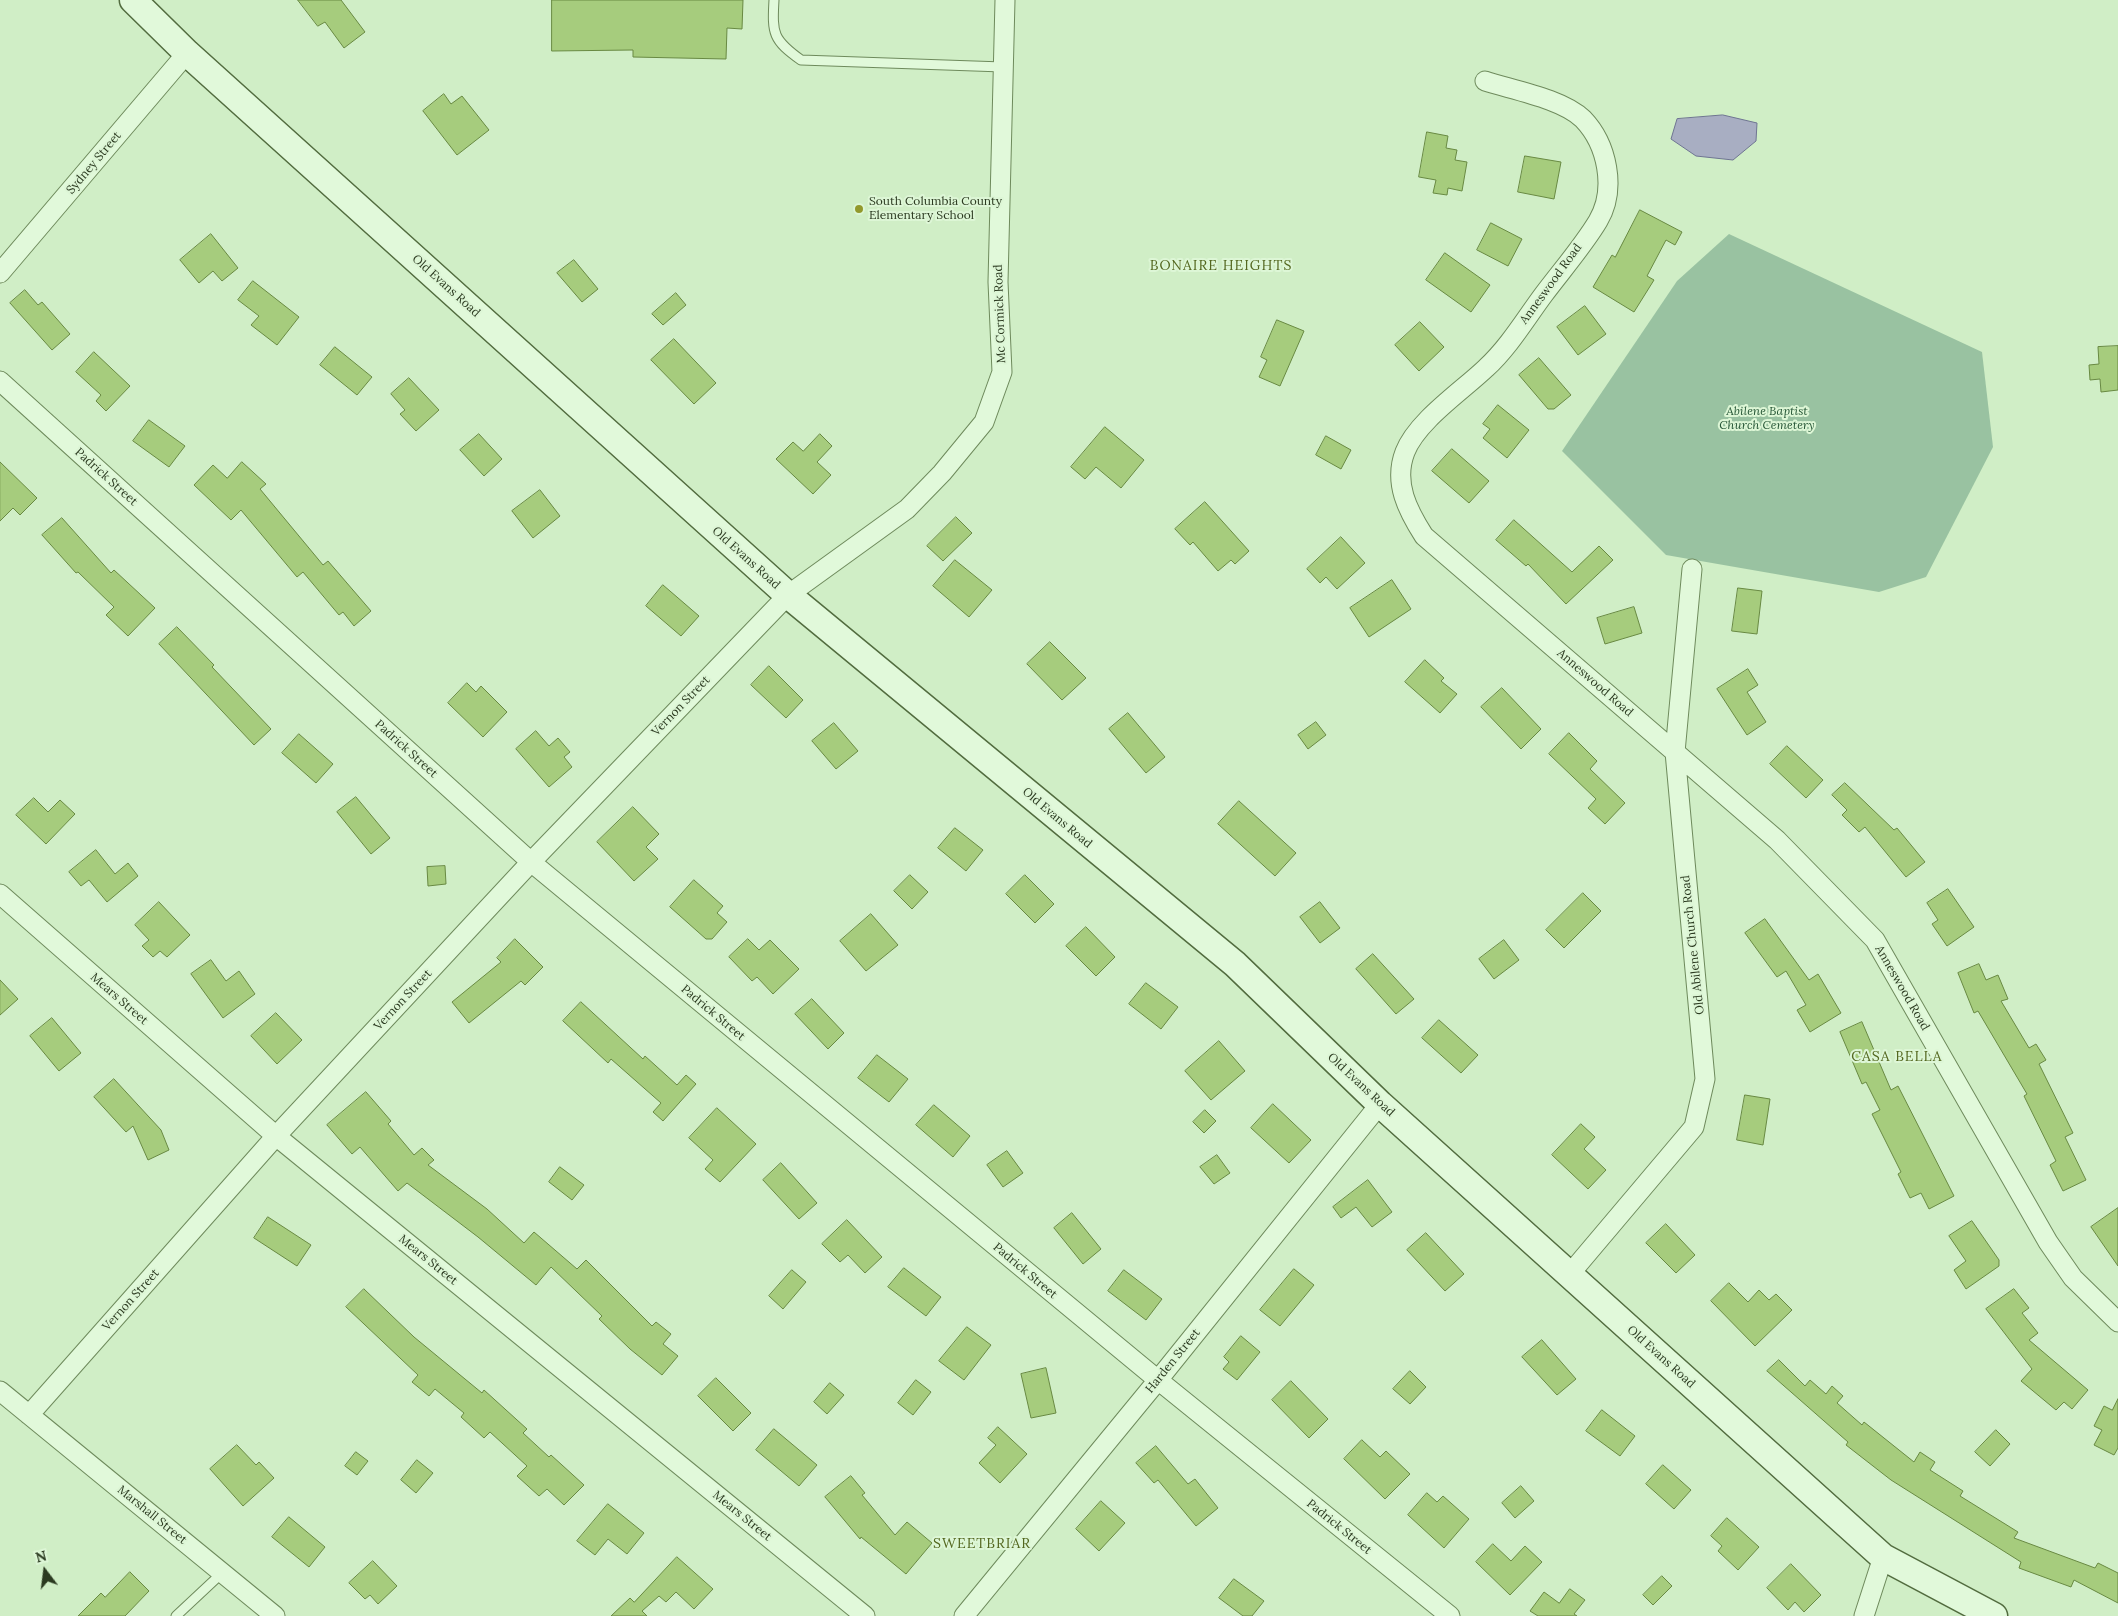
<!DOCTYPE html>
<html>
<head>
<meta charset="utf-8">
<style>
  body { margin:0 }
  #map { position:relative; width:2118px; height:1616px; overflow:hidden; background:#d0eec6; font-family:Lora,serif }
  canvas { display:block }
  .north { position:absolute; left:20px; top:1546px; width:50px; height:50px; -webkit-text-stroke:4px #ddf6d6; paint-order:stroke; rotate:345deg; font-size:14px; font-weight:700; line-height:20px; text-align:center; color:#2b3a20 }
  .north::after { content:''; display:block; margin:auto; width:18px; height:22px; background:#2b3a20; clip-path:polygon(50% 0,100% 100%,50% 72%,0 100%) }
</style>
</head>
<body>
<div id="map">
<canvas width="2118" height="1616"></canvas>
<div class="north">N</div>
</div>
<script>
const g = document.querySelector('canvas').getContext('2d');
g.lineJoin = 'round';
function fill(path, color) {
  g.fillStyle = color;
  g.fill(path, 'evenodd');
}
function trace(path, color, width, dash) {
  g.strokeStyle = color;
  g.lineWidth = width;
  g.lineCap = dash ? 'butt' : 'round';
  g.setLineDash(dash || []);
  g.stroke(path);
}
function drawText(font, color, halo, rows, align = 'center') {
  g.font = font + ' Lora,serif';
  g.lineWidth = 4;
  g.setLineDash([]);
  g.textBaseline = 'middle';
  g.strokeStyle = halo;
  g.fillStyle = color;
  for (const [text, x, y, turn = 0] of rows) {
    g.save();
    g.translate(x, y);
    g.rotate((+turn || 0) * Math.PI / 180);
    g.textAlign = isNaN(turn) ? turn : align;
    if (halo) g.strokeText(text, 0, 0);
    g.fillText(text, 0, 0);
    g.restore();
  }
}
fill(new Path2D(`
  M 1729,234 L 1982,352 L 1993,447 L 1926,577 L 1879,592 L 1666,555 L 1562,451 L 1677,281 Z`), '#99c2a1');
const water = new Path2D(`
  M 1723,115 L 1757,123 L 1756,141 L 1733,160 L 1696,156 L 1671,139 L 1677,119 Z`);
fill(water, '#a8aec2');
trace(water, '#6e7491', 1);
const building = new Path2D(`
  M 298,0 L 341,0 L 365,32 L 344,48 L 325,22 L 318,26 Z
  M 552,0 L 743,0 L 742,29 L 727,28 L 726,59 L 633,57 L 633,50 L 552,51 Z
  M 444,94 L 451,104 L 462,96 L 489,130 L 457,155 L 423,111 Z
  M 1427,132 L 1448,136 L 1446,148 L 1457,150 L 1455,160 L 1467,162 L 1462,191 L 1448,188 L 1447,195 L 1433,193 L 1436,180 L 1419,177 Z
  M 1525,156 L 1561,162 L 1554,199 L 1518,192 Z
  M 1640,210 L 1682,232 L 1675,245 L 1666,240 L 1647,276 L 1654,280 L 1634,312 L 1593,287 L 1612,255 L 1615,257 Z
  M 1491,223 L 1522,239 L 1508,266 L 1477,250 Z
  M 211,234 L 238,268 L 222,281 L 213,271 L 199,283 L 180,260 Z
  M 1445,253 L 1490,285 L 1471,312 L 1426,280 Z
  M 574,260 L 598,289 L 582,302 L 557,273 Z
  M 253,281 L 299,317 L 277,345 L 251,325 L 259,316 L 238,300 Z
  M 25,290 L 38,305 L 42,302 L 70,334 L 52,350 L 10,303 Z
  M 676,293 L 686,305 L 663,325 L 652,314 Z
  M 1585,306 L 1606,334 L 1578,355 L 1557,327 Z
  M 1277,320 L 1304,331 L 1280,386 L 1259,377 L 1267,360 L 1261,357 Z
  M 1420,322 L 1444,347 L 1419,371 L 1395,345 Z
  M 674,339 L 716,383 L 694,404 L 651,360 Z
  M 2118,346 L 2118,390 L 2101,392 L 2100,379 L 2090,380 L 2089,365 L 2099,364 L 2098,347 Z
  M 335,347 L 372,377 L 357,395 L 320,365 Z
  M 94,352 L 130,386 L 106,411 L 96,401 L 101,395 L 76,372 Z
  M 1539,358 L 1571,395 L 1554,409 L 1548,409 L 1519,375 Z
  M 409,378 L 439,410 L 416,431 L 400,414 L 405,410 L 391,394 Z
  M 1498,405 L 1529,430 L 1507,458 L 1483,438 L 1490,429 L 1483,424 Z
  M 149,420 L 185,446 L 169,467 L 133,441 Z
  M 1105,427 L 1144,460 L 1121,488 L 1096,467 L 1085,479 L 1071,467 Z
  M 479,434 L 502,459 L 484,476 L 460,450 Z
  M 820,434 L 832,446 L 817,462 L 831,475 L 813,494 L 776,459 L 793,442 L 803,451 Z
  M 1326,436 L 1351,450 L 1341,469 L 1316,455 Z
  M 1452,449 L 1489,481 L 1469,503 L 1432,471 Z
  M 0,462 L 37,498 L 20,515 L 13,508 L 0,521 Z
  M 242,462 L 266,484 L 260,489 L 323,565 L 328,561 L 371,611 L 354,626 L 343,612 L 339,615 L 303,572 L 297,577 L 241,510 L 231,520 L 194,485 L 213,465 L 227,478 Z
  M 540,490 L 560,516 L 533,538 L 512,511 Z
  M 1205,502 L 1249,551 L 1235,564 L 1231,560 L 1218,571 L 1193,542 L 1190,545 L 1175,529 Z
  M 956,517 L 972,533 L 943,561 L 927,546 Z
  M 62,518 L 111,573 L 114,570 L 155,608 L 128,636 L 106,615 L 114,607 L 78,572 L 76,573 L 42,535 Z
  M 1514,520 L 1572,572 L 1599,546 L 1613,560 L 1566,604 L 1528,564 L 1526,566 L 1496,540 Z
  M 1341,537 L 1365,563 L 1337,589 L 1326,577 L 1320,583 L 1307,569 Z
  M 955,560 L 992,590 L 969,617 L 933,586 Z
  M 1392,580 L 1411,609 L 1369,637 L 1350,608 Z
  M 663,585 L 699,616 L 681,636 L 646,606 Z
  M 1738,588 L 1762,591 L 1757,634 L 1732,631 Z
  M 1634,607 L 1642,633 L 1605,644 L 1597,618 Z
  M 177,627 L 214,665 L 212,667 L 271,729 L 254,745 L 159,644 Z
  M 1050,642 L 1086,678 L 1062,700 L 1027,664 Z
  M 1425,660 L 1444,678 L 1441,681 L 1457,694 L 1440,713 L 1405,682 Z
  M 769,666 L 803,700 L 786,718 L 751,685 Z
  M 1748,669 L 1758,685 L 1747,692 L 1766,722 L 1747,735 L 1717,689 Z
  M 467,683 L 476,692 L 481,686 L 507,712 L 483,737 L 448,703 Z
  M 1502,688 L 1541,729 L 1521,749 L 1481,707 Z
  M 1128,713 L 1165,757 L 1146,773 L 1109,729 Z
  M 1316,722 L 1326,735 L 1308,749 L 1298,735 Z
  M 834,723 L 858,751 L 836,769 L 812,741 Z
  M 536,731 L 549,746 L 558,738 L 570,752 L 564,757 L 572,767 L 549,787 L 516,749 Z
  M 1569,733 L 1597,761 L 1590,769 L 1625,803 L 1605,824 L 1588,808 L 1596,799 L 1549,754 Z
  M 299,734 L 333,764 L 316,783 L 282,753 Z
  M 1787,746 L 1823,780 L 1806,798 L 1770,764 Z
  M 1845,783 L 1894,830 L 1897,828 L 1925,862 L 1906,877 L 1865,827 L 1859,832 L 1842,815 L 1847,810 L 1832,795 Z
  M 356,797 L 390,838 L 371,854 L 337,812 Z
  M 34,798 L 48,812 L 60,800 L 75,814 L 46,844 L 16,815 Z
  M 1239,801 L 1296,853 L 1275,876 L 1218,824 Z
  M 633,807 L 659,834 L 646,847 L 658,859 L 634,881 L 597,842 Z
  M 955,828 L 983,850 L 966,871 L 938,848 Z
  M 96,850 L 115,874 L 128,863 L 138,876 L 107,902 L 89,880 L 81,886 L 69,872 Z
  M 445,866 L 446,884 L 428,886 L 427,867 Z
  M 910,875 L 928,892 L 912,909 L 894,891 Z
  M 1025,875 L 1054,904 L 1035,923 L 1006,894 Z
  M 694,880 L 723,906 L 717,913 L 727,922 L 712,939 L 706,939 L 670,907 Z
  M 1948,889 L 1974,927 L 1947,946 L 1932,924 L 1938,920 L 1927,903 Z
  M 1583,893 L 1601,911 L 1564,948 L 1546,930 Z
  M 159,902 L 190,935 L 167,957 L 160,951 L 153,957 L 142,946 L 149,940 L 135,925 Z
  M 1320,902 L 1340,928 L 1320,943 L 1300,917 Z
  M 871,914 L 898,945 L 866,971 L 840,941 Z
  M 1765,919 L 1809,980 L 1818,974 L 1841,1013 L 1810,1032 L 1797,1010 L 1806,1005 L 1786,971 L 1777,977 L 1745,933 Z
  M 1086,927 L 1115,957 L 1096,976 L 1066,946 Z
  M 515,939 L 543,967 L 525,985 L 521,981 L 469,1023 L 452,1002 L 501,962 L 497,958 Z
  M 748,939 L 759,950 L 770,940 L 799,969 L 773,994 L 757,977 L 752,981 L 729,957 Z
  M 1504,940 L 1519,960 L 1494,979 L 1479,959 Z
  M 1373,954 L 1414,999 L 1396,1014 L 1356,969 Z
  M 211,960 L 226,981 L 239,971 L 255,994 L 223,1018 L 191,974 Z
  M 1979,964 L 1986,980 L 1998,975 L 2008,999 L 2001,1001 L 2029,1048 L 2036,1044 L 2046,1060 L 2039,1064 L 2073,1133 L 2065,1137 L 2086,1180 L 2063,1191 L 2050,1165 L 2056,1161 L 2024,1096 L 2027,1094 L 1978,1011 L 1974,1013 L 1958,973 Z
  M 0,980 L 18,999 L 0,1015 Z
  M 1146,983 L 1178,1007 L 1161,1029 L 1129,1004 Z
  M 812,999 L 844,1033 L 828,1049 L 795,1014 Z
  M 581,1002 L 643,1059 L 645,1056 L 677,1085 L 686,1075 L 696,1084 L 663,1121 L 653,1112 L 661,1103 L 611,1059 L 608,1063 L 563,1021 Z
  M 276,1013 L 302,1040 L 277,1064 L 251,1036 Z
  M 52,1018 L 81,1053 L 59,1071 L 30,1036 Z
  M 1439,1020 L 1478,1055 L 1461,1073 L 1422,1038 Z
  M 1862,1022 L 1891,1090 L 1898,1086 L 1954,1196 L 1929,1209 L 1921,1193 L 1910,1198 L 1898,1174 L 1901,1172 L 1872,1114 L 1880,1110 L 1866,1082 L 1862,1084 L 1840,1032 Z
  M 1219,1041 L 1245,1071 L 1211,1100 L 1185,1071 Z
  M 877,1055 L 908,1079 L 889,1102 L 858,1078 Z
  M 114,1079 L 161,1130 L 169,1150 L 148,1160 L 133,1126 L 126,1132 L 94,1097 Z
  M 366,1092 L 391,1121 L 388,1124 L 414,1155 L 422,1148 L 434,1160 L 428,1165 L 487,1209 L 524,1243 L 534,1232 L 577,1269 L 586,1260 L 652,1326 L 656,1322 L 671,1334 L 663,1344 L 678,1356 L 662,1375 L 630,1349 L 599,1319 L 602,1316 L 551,1267 L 536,1285 L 478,1237 L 407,1183 L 398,1191 L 360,1147 L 352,1154 L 327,1125 Z
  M 1745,1095 L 1770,1099 L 1763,1145 L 1737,1140 Z
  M 1273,1104 L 1311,1140 L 1289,1163 L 1251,1128 Z
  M 934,1105 L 970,1136 L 953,1157 L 916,1125 Z
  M 717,1108 L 756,1144 L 720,1182 L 705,1169 L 713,1160 L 689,1138 Z
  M 1205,1110 L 1216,1121 L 1204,1133 L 1193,1122 Z
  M 1581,1124 L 1595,1137 L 1584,1149 L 1606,1170 L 1588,1189 L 1552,1155 Z
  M 1007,1151 L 1023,1173 L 1003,1187 L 987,1165 Z
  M 1217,1155 L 1230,1173 L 1214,1184 L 1200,1167 Z
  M 781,1163 L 817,1203 L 799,1219 L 763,1180 Z
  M 560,1167 L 584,1185 L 572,1200 L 549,1182 Z
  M 1368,1180 L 1392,1212 L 1372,1227 L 1356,1207 L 1341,1218 L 1333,1207 Z
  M 2118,1208 L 2118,1266 L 2091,1227 Z
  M 1072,1213 L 1101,1249 L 1083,1264 L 1054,1228 Z
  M 268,1217 L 311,1245 L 297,1266 L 254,1238 Z
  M 847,1220 L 882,1257 L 865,1273 L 848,1255 L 840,1262 L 822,1244 Z
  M 1972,1221 L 1999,1260 L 1999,1266 L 1966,1289 L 1954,1270 L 1966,1261 L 1949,1236 Z
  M 1666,1224 L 1695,1255 L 1676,1273 L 1646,1243 Z
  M 1426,1233 L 1464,1274 L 1445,1291 L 1407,1250 Z
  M 904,1268 L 941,1297 L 926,1316 L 888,1287 Z
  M 1294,1269 L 1314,1285 L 1280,1326 L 1260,1310 Z
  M 792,1270 L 806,1282 L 783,1309 L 769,1296 Z
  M 1124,1270 L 1162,1299 L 1146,1320 L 1108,1291 Z
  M 1729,1283 L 1748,1302 L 1759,1290 L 1769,1300 L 1776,1294 L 1792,1310 L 1755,1346 L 1711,1301 Z
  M 364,1289 L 414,1337 L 482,1393 L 484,1390 L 527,1429 L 523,1433 L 549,1457 L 551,1455 L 584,1485 L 564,1505 L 547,1489 L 539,1496 L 517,1476 L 527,1466 L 490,1432 L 484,1438 L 461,1417 L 464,1413 L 435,1389 L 429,1396 L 412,1382 L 418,1375 L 346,1307 Z
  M 2014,1289 L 2029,1308 L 2022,1313 L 2038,1333 L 2029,1340 L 2088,1390 L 2072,1409 L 2064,1402 L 2056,1410 L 2021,1381 L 2032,1369 L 1986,1309 Z
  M 967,1327 L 991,1345 L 964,1380 L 939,1361 Z
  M 1241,1336 L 1260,1352 L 1237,1380 L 1223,1369 L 1229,1362 L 1224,1357 Z
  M 1542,1340 L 1576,1379 L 1557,1395 L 1522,1357 Z
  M 1779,1360 L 1805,1386 L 1810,1380 L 1826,1394 L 1832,1386 L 1843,1396 L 1837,1403 L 1862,1425 L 1864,1422 L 1914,1462 L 1920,1452 L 1935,1462 L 1930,1470 L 1963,1491 L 1960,1496 L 2018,1532 L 2014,1538 L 2095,1568 L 2098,1563 L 2118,1573 L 2118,1603 L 2074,1580 L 2071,1587 L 2019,1568 L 2021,1562 L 1891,1480 L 1846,1445 L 1848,1442 L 1767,1371 Z
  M 1046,1368 L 1056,1413 L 1031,1418 L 1021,1374 Z
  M 1410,1371 L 1426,1387 L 1410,1404 L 1393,1389 Z
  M 716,1378 L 751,1413 L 733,1431 L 698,1396 Z
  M 916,1380 L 931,1392 L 913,1415 L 898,1403 Z
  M 1291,1381 L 1328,1419 L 1309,1438 L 1272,1400 Z
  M 830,1383 L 844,1395 L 827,1414 L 814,1402 Z
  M 2118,1399 L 2118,1448 L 2114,1455 L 2094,1445 L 2102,1430 L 2094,1426 L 2104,1406 L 2112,1410 Z
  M 1602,1410 L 1635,1436 L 1620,1456 L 1586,1431 Z
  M 998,1427 L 1027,1454 L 1000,1483 L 979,1463 L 996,1445 L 988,1438 Z
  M 774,1429 L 817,1465 L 799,1486 L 756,1450 Z
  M 1996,1430 L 2010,1444 L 1990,1466 L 1975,1452 Z
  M 1362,1440 L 1380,1457 L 1386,1451 L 1410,1474 L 1385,1499 L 1344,1459 Z
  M 237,1445 L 256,1465 L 259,1462 L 274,1478 L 243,1506 L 210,1469 Z
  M 1156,1446 L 1188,1484 L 1195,1479 L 1218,1508 L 1196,1526 L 1158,1480 L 1154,1483 L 1136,1463 Z
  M 356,1452 L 368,1461 L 357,1475 L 345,1466 Z
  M 417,1460 L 433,1473 L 416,1493 L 401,1480 Z
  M 1663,1465 L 1691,1490 L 1674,1509 L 1646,1484 Z
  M 851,1476 L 865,1493 L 862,1495 L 895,1535 L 907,1522 L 932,1543 L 906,1574 L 861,1537 L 860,1539 L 825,1497 Z
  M 1521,1486 L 1534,1501 L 1515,1518 L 1502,1503 Z
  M 1427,1493 L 1437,1502 L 1443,1496 L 1469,1519 L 1444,1548 L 1408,1515 Z
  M 1101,1501 L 1125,1523 L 1099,1551 L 1076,1529 Z
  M 608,1504 L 644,1533 L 627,1554 L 608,1539 L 595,1555 L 577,1541 Z
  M 289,1517 L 325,1547 L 309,1567 L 272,1537 Z
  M 1727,1518 L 1759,1547 L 1738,1570 L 1718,1551 L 1722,1546 L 1711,1536 Z
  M 1493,1544 L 1511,1561 L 1525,1546 L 1542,1562 L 1510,1595 L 1476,1562 Z
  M 677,1557 L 713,1589 L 694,1609 L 676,1592 L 666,1602 L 659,1596 L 642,1611 L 647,1616 L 611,1616 L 630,1598 L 634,1602 Z
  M 373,1561 L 397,1586 L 378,1604 L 370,1595 L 365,1599 L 349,1583 Z
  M 1791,1564 L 1821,1595 L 1804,1612 L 1795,1602 L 1788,1610 L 1767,1588 Z
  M 130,1572 L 149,1591 L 125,1616 L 78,1616 L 101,1593 L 105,1597 Z
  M 1662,1576 L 1672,1586 L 1653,1605 L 1643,1595 Z
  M 1234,1579 L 1264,1601 L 1252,1616 L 1243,1616 L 1219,1598 Z
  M 1570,1589 L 1585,1600 L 1574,1614 L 1577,1616 L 1538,1616 L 1530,1611 L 1544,1592 L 1559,1603 Z`);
fill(building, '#a6cc7d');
trace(building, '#688942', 1);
const lane = new Path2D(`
  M 774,0 C 772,34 773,40 801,60 L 1003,67
  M 176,1616 L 222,1573`);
const street = new Path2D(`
  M 1485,81 C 1513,90 1563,99 1583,119 C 1607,144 1617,189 1598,221 C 1583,246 1562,270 1544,294 C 1526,318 1509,347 1486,368 C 1462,391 1417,421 1405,452 C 1393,483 1408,511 1424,536 L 1777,840 L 1875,940 L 2048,1242 L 2073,1278 L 2118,1322
  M 0,273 L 187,53
  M 0,381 L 531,862 L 1158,1380 L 1450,1616
  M 0,894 L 276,1136 L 865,1616
  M 1569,1275 L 1694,1127 L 1705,1079 L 1675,752 L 1692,569
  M 0,1391 L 275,1616
  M 29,1415 L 276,1136 L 531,862 L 788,595 L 907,509 L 942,473 L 984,422 L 1002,372 L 998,282 L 1005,0
  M 964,1616 L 1158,1380 L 1380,1104
  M 1864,1616 L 1883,1557`);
const secondary = new Path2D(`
  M 133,0 L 187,53 L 788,595 L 1235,964 L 1380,1104 L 1883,1557 L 1994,1616`);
trace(lane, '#6e8a5c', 11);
trace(street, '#6e8a5c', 21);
trace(secondary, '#526c3f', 29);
trace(lane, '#e1f9da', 9);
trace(street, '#e1f9da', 19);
trace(secondary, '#e1f9da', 26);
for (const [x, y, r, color] of [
  [859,209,5,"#92992c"]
]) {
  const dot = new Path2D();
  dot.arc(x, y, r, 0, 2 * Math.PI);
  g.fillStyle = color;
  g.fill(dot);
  trace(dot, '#ddf6d6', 2);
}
drawText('12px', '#2b3a20', '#ddf6d6', [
  ["Sydney Street",94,163,-50],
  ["Anneswood Road",1551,284,-54],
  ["Old Evans Road",446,286,42],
  ["Mc Cormick Road",1000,314,-92],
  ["Padrick Street",106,477,42],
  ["Old Evans Road",746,558,42],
  ["Anneswood Road",1595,683,41],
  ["Vernon Street",681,706,-46],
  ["Padrick Street",406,749,42],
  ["Old Evans Road",1057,818,40],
  ["Old Abilene Church Road",1693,945,-96],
  ["Anneswood Road",1902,988,60],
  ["Mears Street",119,999,41],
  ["Vernon Street",403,1000,-47],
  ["Padrick Street",713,1013,40],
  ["Old Evans Road",1361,1085,43],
  ["Mears Street",428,1260,39],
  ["Padrick Street",1025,1271,40],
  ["Vernon Street",131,1300,-48],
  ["Old Evans Road",1661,1357,42],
  ["Harden Street",1173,1361,-51],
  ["Marshall Street",152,1515,39],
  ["Mears Street",742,1516,39],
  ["Padrick Street",1339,1527,39]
]);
drawText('12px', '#2b3a20', '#ddf6d6', [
  ["South Columbia County",869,202],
  ["Elementary School",869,216]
], 'left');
drawText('italic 12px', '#265636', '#ddf6d6', [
  ["Abilene Baptist",1767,412],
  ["Church Cemetery",1767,426]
]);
g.letterSpacing = '1px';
drawText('14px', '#53671f', '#ddf6d6', [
  ["BONAIRE HEIGHTS",1221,266],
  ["CASA BELLA",1897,1057],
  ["SWEETBRIAR",982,1544]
]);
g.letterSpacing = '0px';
</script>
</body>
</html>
